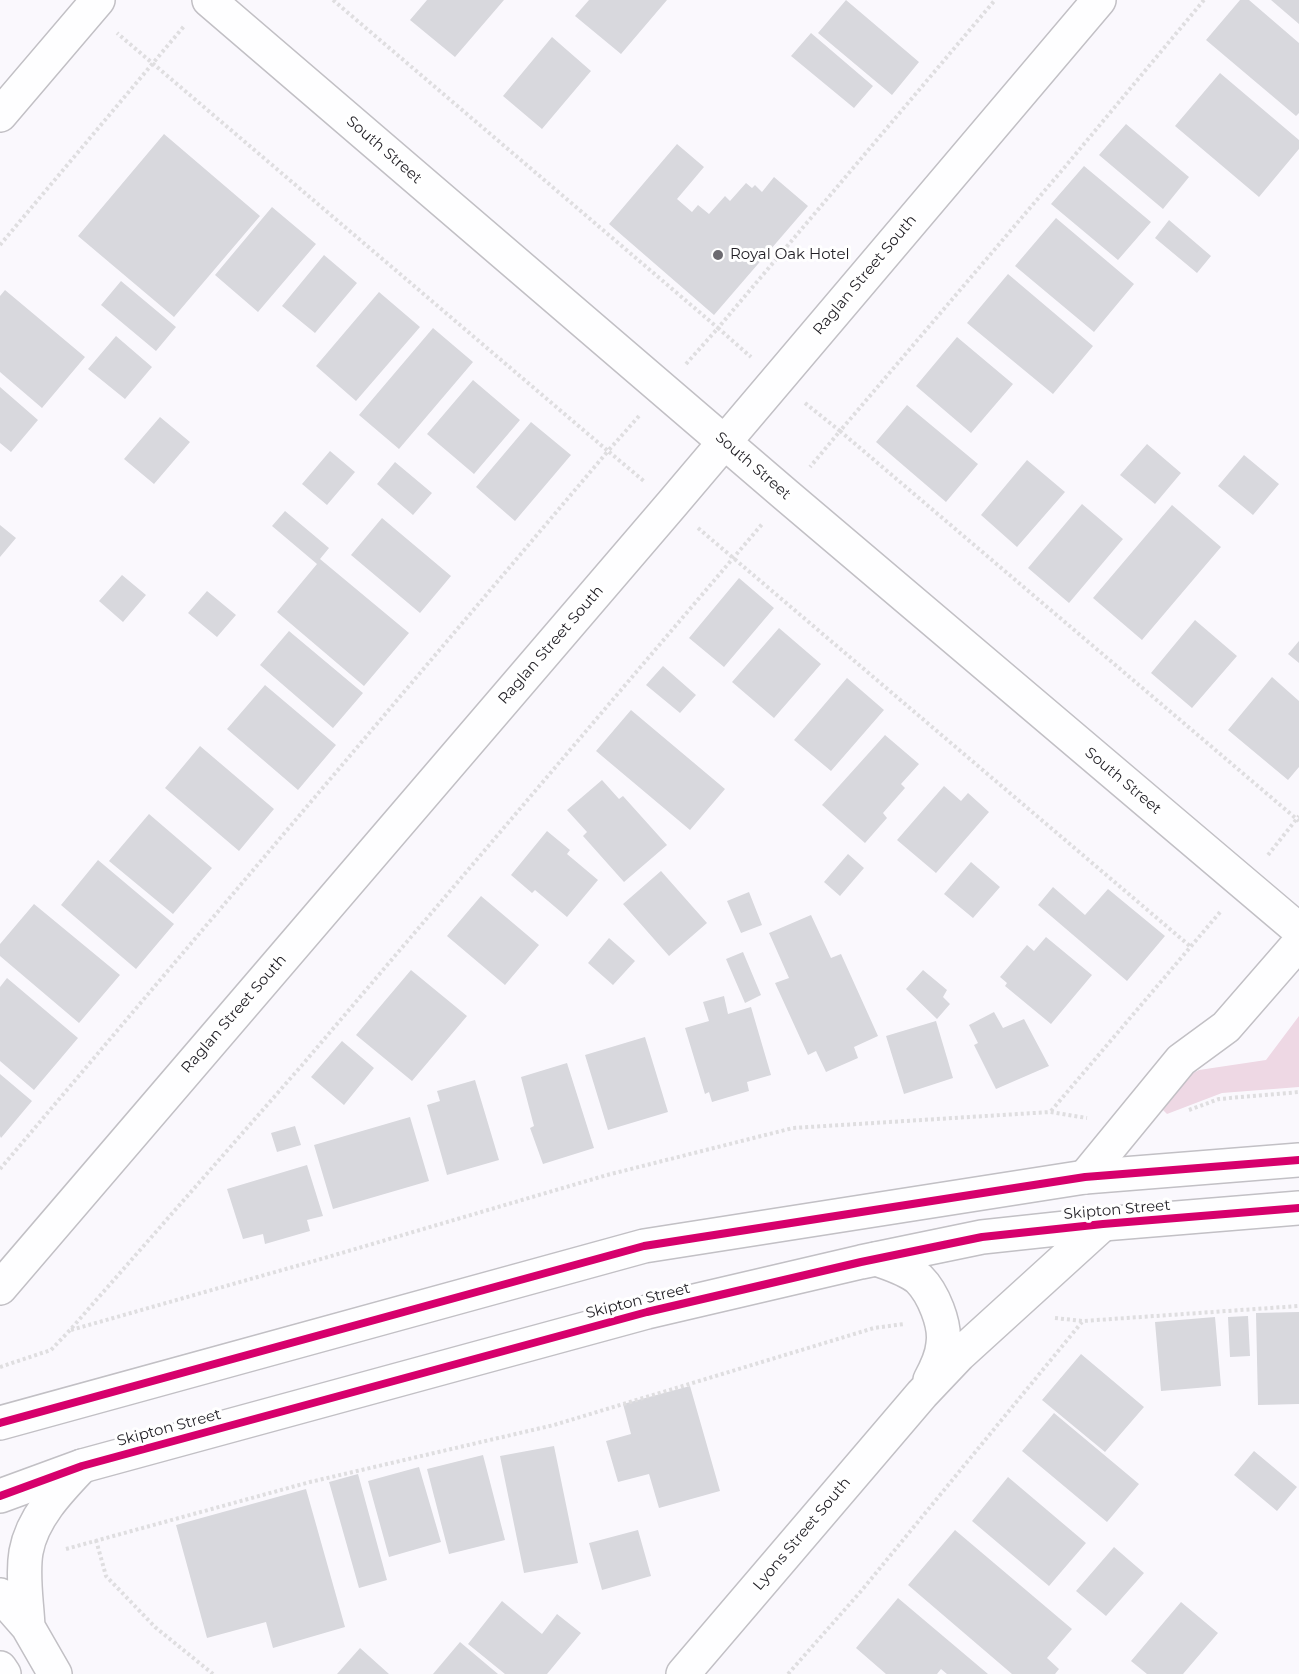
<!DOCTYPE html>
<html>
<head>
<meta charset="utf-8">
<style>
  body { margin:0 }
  canvas { display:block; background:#faf8fd }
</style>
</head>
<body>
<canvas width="1299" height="1674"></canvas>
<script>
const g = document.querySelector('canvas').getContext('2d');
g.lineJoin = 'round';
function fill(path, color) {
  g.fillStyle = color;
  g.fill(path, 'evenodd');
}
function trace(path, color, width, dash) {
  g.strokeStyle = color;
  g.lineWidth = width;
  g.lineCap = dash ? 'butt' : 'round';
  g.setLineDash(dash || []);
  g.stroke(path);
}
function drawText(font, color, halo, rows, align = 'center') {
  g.font = font + ' Montserrat,sans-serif';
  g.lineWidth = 6;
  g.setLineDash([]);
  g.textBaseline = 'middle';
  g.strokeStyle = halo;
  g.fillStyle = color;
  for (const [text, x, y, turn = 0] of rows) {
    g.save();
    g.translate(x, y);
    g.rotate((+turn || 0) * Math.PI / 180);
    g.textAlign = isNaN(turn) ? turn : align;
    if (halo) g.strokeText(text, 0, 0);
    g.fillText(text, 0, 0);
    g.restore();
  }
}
fill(new Path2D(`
  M 1299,1016 L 1299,1087 L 1222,1093 L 1167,1114 L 1163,1110 L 1191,1074 L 1199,1070 L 1266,1060 Z`), '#eed8e4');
fill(new Path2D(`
  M 427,0 L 504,0 L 455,57 L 410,20 Z
  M 589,0 L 667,0 L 621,54 L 575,16 Z
  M 846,0 L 919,62 L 892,95 L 818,33 Z
  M 1240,0 L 1249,0 L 1299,43 L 1299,113 L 1296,116 L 1206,40 Z
  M 1271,0 L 1299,0 L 1299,24 Z
  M 811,33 L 873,86 L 854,108 L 791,56 Z
  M 552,37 L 591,71 L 542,129 L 503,96 Z
  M 1220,73 L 1299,140 L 1299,149 L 1259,197 L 1175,126 Z
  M 1126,124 L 1189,177 L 1163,209 L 1099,155 Z
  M 164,134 L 260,216 L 174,317 L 78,236 Z
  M 677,144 L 704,167 L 677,199 L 692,212 L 698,205 L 709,214 L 725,196 L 730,201 L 746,183 L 752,188 L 755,185 L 762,192 L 774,177 L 808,206 L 714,315 L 609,224 Z
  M 1084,166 L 1151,222 L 1118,260 L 1051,204 Z
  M 272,207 L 316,244 L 258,312 L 215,275 Z
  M 1056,218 L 1134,284 L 1094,332 L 1015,266 Z
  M 1169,220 L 1211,256 L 1197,273 L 1155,238 Z
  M 324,255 L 357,283 L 315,333 L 282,306 Z
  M 1008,274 L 1093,346 L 1053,394 L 967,323 Z
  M 121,281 L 176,327 L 156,351 L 101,305 Z
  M 5,290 L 85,357 L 42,408 L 0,372 L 0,296 Z
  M 379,292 L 420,327 L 356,401 L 316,366 Z
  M 433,328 L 473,362 L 399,449 L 359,415 Z
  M 116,336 L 152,367 L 125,399 L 88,369 Z
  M 957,337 L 1013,384 L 971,433 L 916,386 Z
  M 473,380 L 520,420 L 474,474 L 427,434 Z
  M 0,387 L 38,420 L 11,452 L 0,443 Z
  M 907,405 L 978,464 L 946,502 L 876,442 Z
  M 160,417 L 190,442 L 154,484 L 124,459 Z
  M 531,422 L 571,455 L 515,521 L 476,487 Z
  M 1147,444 L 1181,473 L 1155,504 L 1120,475 Z
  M 330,451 L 355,472 L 327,505 L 302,484 Z
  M 1244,455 L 1279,484 L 1253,515 L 1218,486 Z
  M 1027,460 L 1065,492 L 1017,547 L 981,515 Z
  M 395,462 L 432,493 L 413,515 L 377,484 Z
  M 1082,504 L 1123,539 L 1069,603 L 1028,568 Z
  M 1172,505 L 1221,547 L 1142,640 L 1093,598 Z
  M 285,511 L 329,548 L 320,559 L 409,633 L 364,686 L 277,612 L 317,564 L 272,526 Z
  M 382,518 L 451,576 L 420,613 L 351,555 Z
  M 0,525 L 16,538 L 0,557 Z
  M 122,575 L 146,595 L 123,622 L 99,601 Z
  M 739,578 L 774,608 L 724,667 L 689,638 Z
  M 207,591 L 236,615 L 217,637 L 188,613 Z
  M 1195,620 L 1237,656 L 1192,708 L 1151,673 Z
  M 779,628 L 821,664 L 774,718 L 732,682 Z
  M 289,631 L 363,693 L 333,728 L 260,665 Z
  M 1299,641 L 1299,663 L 1288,654 Z
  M 663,666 L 696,695 L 680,713 L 646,685 Z
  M 1272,677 L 1299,701 L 1299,767 L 1288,780 L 1228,730 Z
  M 847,678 L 884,710 L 831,771 L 794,740 Z
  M 265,685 L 336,745 L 298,790 L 227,729 Z
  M 631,710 L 725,789 L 690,830 L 596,751 Z
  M 885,735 L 919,764 L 901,784 L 905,788 L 883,813 L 887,818 L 865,843 L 822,805 Z
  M 200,746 L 274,809 L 239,851 L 165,788 Z
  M 602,780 L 619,799 L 623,796 L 667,845 L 624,882 L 583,836 L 587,832 L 567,810 Z
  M 944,786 L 961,801 L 968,793 L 989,812 L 936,873 L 897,840 Z
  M 149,814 L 212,868 L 173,914 L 109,861 Z
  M 547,831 L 570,850 L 567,854 L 598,880 L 567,917 L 535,890 L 532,893 L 511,875 Z
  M 848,854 L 864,868 L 840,896 L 824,882 Z
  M 98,860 L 174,924 L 136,969 L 61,905 Z
  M 971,862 L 1000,887 L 973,918 L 944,894 Z
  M 661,871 L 707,923 L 669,956 L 623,904 Z
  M 1053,887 L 1085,915 L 1108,889 L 1165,936 L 1127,981 L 1038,905 Z
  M 749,892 L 762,925 L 741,933 L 727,901 Z
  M 481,896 L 539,945 L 505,985 L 447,936 Z
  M 34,904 L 120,975 L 79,1023 L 0,956 L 0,944 Z
  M 811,915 L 831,958 L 841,954 L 878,1036 L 854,1047 L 858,1058 L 826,1072 L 816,1051 L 808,1055 L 775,983 L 789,978 L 769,933 Z
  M 1046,937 L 1092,975 L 1051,1024 L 1005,986 L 1007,983 L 1000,977 L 1027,945 L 1034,951 Z
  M 609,938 L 635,961 L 613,985 L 588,963 Z
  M 743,952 L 761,995 L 745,1003 L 726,959 Z
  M 411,970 L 467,1016 L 412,1081 L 356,1035 Z
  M 923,970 L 947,990 L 943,997 L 950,1004 L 937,1019 L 906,989 Z
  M 7,978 L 78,1038 L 34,1090 L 0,1061 L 0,987 Z
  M 724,996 L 728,1014 L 751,1007 L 771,1075 L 747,1082 L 749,1091 L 712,1102 L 709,1092 L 705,1094 L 685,1028 L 709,1021 L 703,1002 Z
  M 994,1012 L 1003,1028 L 1024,1019 L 1049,1066 L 996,1089 L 974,1045 L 978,1043 L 969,1025 Z
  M 936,1021 L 953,1078 L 904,1094 L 886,1036 Z
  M 645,1037 L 668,1112 L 608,1130 L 585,1055 Z
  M 342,1041 L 374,1068 L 344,1105 L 311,1077 Z
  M 567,1063 L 594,1148 L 543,1164 L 530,1128 L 534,1126 L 521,1077 Z
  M 0,1074 L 32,1101 L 1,1138 L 0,1136 Z
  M 475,1080 L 499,1160 L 447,1175 L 427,1105 L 440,1101 L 437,1091 Z
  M 410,1117 L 429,1181 L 333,1209 L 314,1145 Z
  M 295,1126 L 301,1145 L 277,1152 L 271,1133 Z
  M 307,1165 L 323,1216 L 307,1220 L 310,1231 L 265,1244 L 263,1234 L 243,1239 L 227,1189 Z
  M 1299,1312 L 1299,1404 L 1258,1405 L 1256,1313 Z
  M 1248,1316 L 1250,1356 L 1230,1357 L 1228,1317 Z
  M 1215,1317 L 1221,1386 L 1161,1391 L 1155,1322 Z
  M 1081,1354 L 1144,1407 L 1105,1452 L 1042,1400 Z
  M 690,1386 L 720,1491 L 659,1508 L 649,1474 L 618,1482 L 606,1441 L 631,1434 L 623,1404 Z
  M 1054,1413 L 1139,1484 L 1107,1522 L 1022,1451 Z
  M 554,1446 L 578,1563 L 524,1573 L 500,1456 Z
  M 1254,1451 L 1297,1487 L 1277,1511 L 1234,1475 Z
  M 483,1455 L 505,1540 L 449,1554 L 427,1469 Z
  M 419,1467 L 441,1542 L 389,1557 L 368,1481 Z
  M 358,1474 L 387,1580 L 359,1588 L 329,1482 Z
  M 1008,1477 L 1086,1543 L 1049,1586 L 972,1521 Z
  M 306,1489 L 345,1627 L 273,1648 L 266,1622 L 207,1638 L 176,1525 Z
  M 638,1530 L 651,1576 L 602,1590 L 589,1543 Z
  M 955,1530 L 1072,1629 L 1047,1658 L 1059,1669 L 1055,1674 L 1012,1674 L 908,1585 Z
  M 1114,1547 L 1144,1573 L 1106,1616 L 1076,1591 Z
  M 898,1598 L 988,1674 L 947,1674 L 941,1669 L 937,1674 L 886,1674 L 856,1648 Z
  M 502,1601 L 542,1634 L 557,1614 L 581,1633 L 547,1674 L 505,1674 L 468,1644 Z
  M 1181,1602 L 1218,1633 L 1183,1674 L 1147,1674 L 1131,1661 Z
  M 460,1642 L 498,1674 L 433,1674 Z
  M 360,1648 L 389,1674 L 337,1674 Z`), '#d8d8dd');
const minor = new Path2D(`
  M 209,0 L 786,495 L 1299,930
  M 0,115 L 98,0
  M 1085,1177 L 1181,1060 L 1226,1027 L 1299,943
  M 876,1259 C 890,1264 907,1269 919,1279 C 933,1293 946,1324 943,1344 C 942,1357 936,1369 930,1380
  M 0,1288 L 672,504 L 1099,0
  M 0,1595 L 28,1627 L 55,1674
  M 28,1627 C 27,1603 22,1576 26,1552 C 32,1518 59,1490 82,1466
  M 0,1668 L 4,1674
  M 683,1674 L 922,1394 L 959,1355 L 1103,1224`);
const highway = new Path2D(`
  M 0,1423 L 644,1246 L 1085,1177 L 1299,1160
  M 0,1496 L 82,1466 L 647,1312 L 861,1262 L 982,1237 L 1103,1224 L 1299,1208`);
trace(minor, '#c2c0c5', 36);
trace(highway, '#c2c0c5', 36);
trace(new Path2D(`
  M 333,0 L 718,328 L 995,0
  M 1204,0 L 1064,168 L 840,431 L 1299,821
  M 0,245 L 185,25
  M 686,364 L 718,328 L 751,357
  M 805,403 L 840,431 L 810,467
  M 639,416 L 608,451 L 645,482
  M 698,528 L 1191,947
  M 1268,855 L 1299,816
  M 1189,1110 L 1219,1099 L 1299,1092
  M 1051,1111 L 1221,911
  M 0,1169 L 608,451 L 117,33
  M 1055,1318 L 1083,1321 L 1299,1306
  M 71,1330 L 328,1257 L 607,1175 L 793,1128 L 1050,1112 L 1087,1118
  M 0,1367 L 51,1350 L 70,1330 L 303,1064 L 763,523
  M 96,1540 L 106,1576 L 155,1627 L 213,1674
  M 66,1549 L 310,1482 L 554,1425 L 874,1328 L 904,1324
  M 788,1674 L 862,1590 L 1082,1322`), '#dfdee0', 4, [3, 3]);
trace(minor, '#fefeff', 33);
trace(highway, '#fefeff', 33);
trace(new Path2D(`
  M 0,1423 L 644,1246 L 1085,1177 L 1299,1160
  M 0,1496 L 82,1466 L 647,1312 L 861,1262 L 982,1237 L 1103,1224 L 1299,1208`), '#d6006c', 8);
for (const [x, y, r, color] of [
  [718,255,6,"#6c6a70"]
]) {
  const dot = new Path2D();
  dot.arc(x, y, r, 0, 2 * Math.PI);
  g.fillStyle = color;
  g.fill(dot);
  trace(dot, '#fff', 2);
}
drawText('15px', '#201e24', '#fff', [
  ["South Street",384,150,41],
  ["Raglan Street South",865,275,-50],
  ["South Street",753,466,41],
  ["Raglan Street South",551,645,-49],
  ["South Street",1123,781,40],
  ["Raglan Street South",234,1014,-49],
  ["Skipton Street",1117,1210,-5],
  ["Skipton Street",638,1301,-14],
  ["Skipton Street",169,1428,-15],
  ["Lyons Street South",802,1534,-50]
]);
drawText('15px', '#201e24', '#fff', [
  ["Royal Oak Hotel",730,255]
], 'left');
</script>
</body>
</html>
